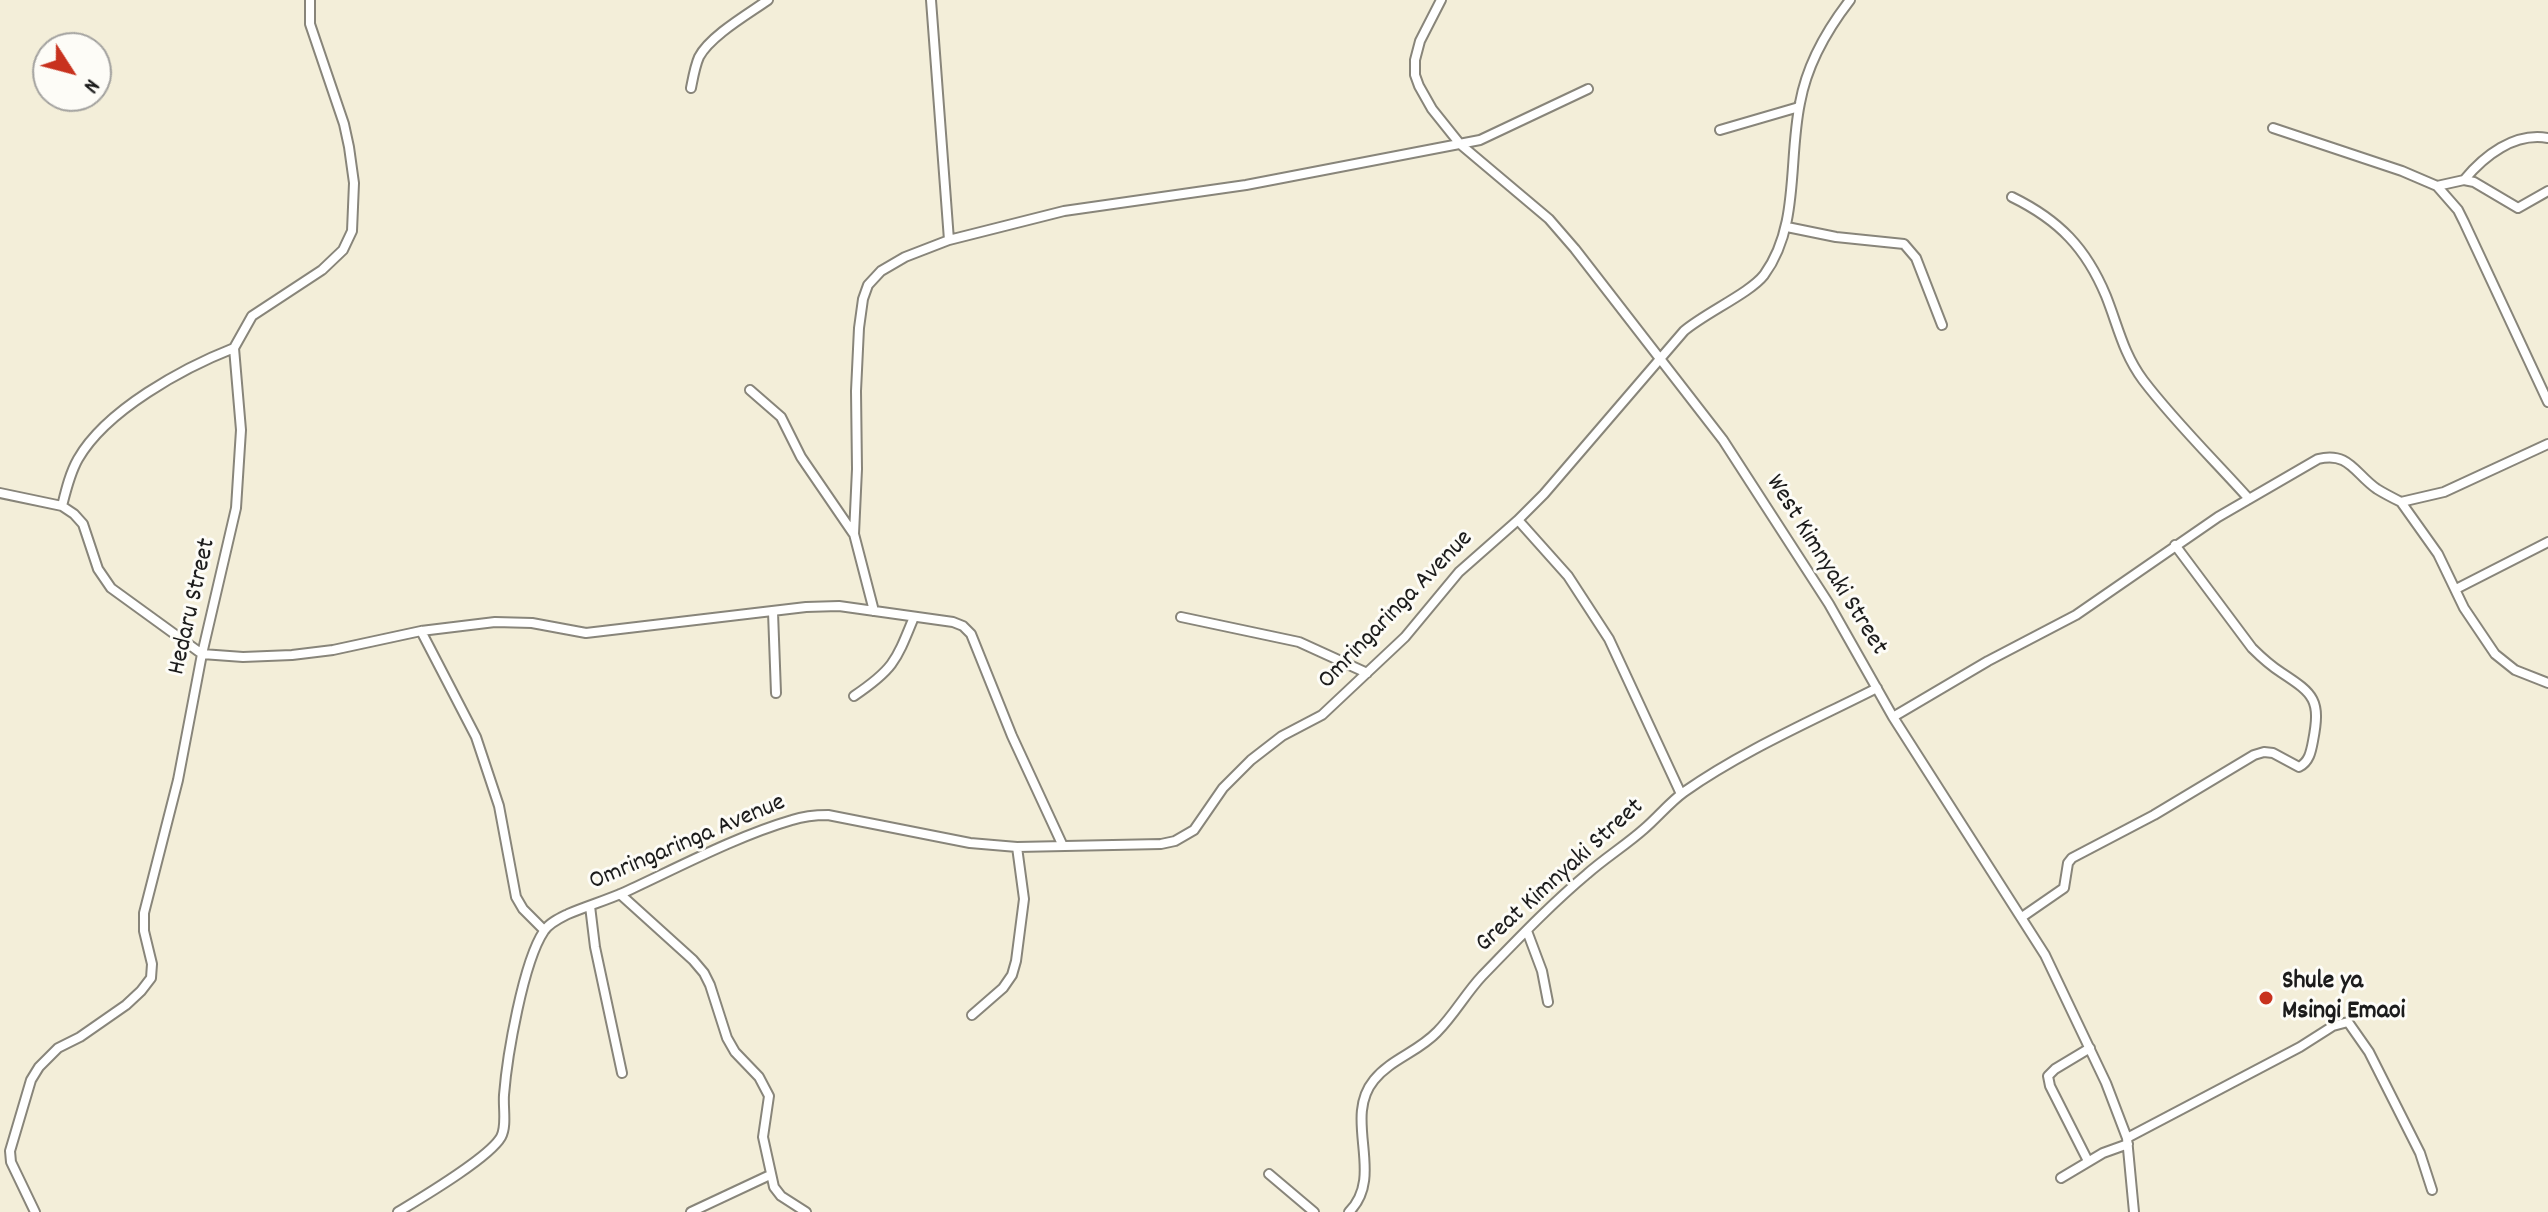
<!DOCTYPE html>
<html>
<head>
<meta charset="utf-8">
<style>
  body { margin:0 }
  #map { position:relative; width:2548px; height:1212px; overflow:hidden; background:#f3eed9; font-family:Dekko,sans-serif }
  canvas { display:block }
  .north { position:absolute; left:32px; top:32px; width:80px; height:80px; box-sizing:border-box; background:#fdfcf7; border:2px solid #a3a29f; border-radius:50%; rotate:126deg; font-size:22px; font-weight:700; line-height:32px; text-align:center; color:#1c1c1c }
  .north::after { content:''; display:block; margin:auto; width:28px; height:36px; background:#c8321e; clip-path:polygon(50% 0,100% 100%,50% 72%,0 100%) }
</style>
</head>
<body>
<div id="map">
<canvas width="2548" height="1212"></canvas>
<div class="north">N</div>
</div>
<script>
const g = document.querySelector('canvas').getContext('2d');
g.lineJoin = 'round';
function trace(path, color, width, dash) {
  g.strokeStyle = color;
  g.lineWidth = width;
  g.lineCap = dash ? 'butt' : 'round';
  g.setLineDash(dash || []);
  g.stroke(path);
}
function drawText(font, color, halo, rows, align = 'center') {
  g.font = font + ' Dekko,sans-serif';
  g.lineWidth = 6;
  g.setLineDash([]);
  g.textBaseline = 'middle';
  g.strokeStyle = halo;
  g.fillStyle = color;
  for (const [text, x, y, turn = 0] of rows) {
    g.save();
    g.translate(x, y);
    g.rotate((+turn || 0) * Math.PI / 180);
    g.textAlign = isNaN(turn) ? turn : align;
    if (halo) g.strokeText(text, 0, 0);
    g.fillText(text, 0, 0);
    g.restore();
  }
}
const minor = new Path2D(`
  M 931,0 L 949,240
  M 1441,0 L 1420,41 L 1415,60 L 1415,75 L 1419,86 L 1432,109 L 1460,144 L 1549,219 L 1575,249 L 1723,440 L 1829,604 L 1893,717 L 2045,955 L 2106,1083 L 2127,1138 L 2134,1212
  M 691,88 C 693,78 695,66 699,57 C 710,36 748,14 768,0
  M 2273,128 L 2402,171 L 2437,186 L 2458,210 L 2464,222 L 2548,402
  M 1720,130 L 1799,107
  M 2464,180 C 2484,156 2514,132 2548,138
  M 2437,186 L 2464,180 L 2474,182 L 2518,208 L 2548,191
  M 2012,197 C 2059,220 2086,248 2106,296 C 2118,326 2123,353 2143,380 C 2174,421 2214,460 2249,499
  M 1787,227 L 1836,237 L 1904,244 L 1916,258 L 1942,325
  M 750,390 L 781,417 L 801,457 L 853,533
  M 0,493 L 62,506 L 74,514 L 83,524 L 98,569 L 111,588 L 202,654 L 243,657 L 292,655 L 333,650 L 421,631 L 495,622 L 532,623 L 586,633 L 806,607 L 839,606 L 953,622 L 963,626 L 971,634 L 1012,736 L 1062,844
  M 2401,502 L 2438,554 L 2464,608 L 2495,654 L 2515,670 L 2548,683
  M 62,506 C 66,490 70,473 78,459 C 106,410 183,368 234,348
  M 1518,520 L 1568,576 L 1609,639 L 1681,794
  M 2456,589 L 2548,542
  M 874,611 L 854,534 L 857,469 L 856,391 L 859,328 L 863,299 L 868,285 L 881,271 L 905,257 L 949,240 L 1064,211 L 1246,185 L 1480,140 L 1588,89
  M 773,612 L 776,693
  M 1181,617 L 1299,642 L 1367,673
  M 421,631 L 476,737 L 499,806 L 516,897 L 523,909 L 544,930
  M 854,696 C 894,669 896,661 914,617
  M 1893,717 L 1988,661 L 2076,615 L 2218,517 L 2318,459 C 2349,451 2355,474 2377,489 C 2385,494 2393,498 2401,502 L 2444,492 L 2548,444
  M 620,894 L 693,960 L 704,973 L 710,985 L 727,1038 L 735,1052 L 759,1077 L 769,1096 L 763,1137 L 774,1187 L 781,1196 L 806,1212
  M 590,906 L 595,947 L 622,1073
  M 2022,917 L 2064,888 L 2068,863 L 2072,858 L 2154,815 L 2254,755 L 2264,752 L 2273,753 L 2299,767 C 2309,762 2311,752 2313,741 C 2321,700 2314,694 2282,673 C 2271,666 2261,657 2252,648 L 2175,545
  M 1527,931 L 1542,971 L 1548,1002
  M 972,1015 L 1003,988 L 1012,975 L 1016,961 L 1024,899 L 1017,847
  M 2127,1138 L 2300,1047 L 2333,1026 L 2348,1022 L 2369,1052 L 2420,1153 L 2432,1190
  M 2088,1161 L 2050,1086 L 2048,1076 L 2055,1069 L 2090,1048
  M 1269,1174 L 1314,1212
  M 2061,1178 L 2103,1153 L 2128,1144
  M 35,1212 L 11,1162 L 10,1151 L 31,1080 L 39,1067 L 58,1048 L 80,1037 L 126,1005 L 141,991 L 151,978 L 152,964 L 144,931 L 144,913 L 178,780 L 202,654 L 236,508 L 241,430 L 234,348 L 252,316 L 322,270 L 343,250 L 352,231 L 354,183 L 349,147 L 344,124 L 310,24 L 310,0
  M 398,1212 C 421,1198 489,1158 501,1137 C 507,1126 503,1108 504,1095 C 507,1057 523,962 544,931 C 549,923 560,918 568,914 C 587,906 607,900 625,892 C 677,868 737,836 792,820 C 804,816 816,815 828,815 L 970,843 L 1017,847 L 1161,844 L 1175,841 L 1194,830 L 1223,788 L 1251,760 L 1282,736 L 1322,715 L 1405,637 L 1459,572 L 1518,520 L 1544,494 L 1684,331 C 1705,313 1750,293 1764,275 C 1800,226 1788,160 1800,103 C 1807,64 1826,31 1850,0
  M 691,1212 L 770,1175
  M 1349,1212 C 1386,1175 1342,1119 1374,1080 C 1391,1059 1418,1052 1437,1032 C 1454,1015 1466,993 1482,976 C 1516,941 1550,905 1587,874 C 1605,858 1626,845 1644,829 C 1658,817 1670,802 1684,792 C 1744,750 1812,721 1877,688`);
trace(minor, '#88857a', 12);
trace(minor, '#fff', 8);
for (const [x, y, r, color] of [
  [2266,998,8,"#c8321e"]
]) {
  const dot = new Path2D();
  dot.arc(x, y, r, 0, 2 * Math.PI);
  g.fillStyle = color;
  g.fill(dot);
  trace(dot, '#fdfcf7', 3);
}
drawText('26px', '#1c1c1c', '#fdfcf7', [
  ["West Kimnyaki Street",1825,566,58],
  ["Hedaru Street",194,607,-77],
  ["Omringaringa Avenue",1397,611,-46],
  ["Omringaringa Avenue",688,844,-23],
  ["Great Kimnyaki Street",1561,877,-42]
]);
drawText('bold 26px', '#1c1c1c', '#fdfcf7', [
  ["Shule ya",2282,983],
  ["Msingi Emaoi",2282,1013]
], 'left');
</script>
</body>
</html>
